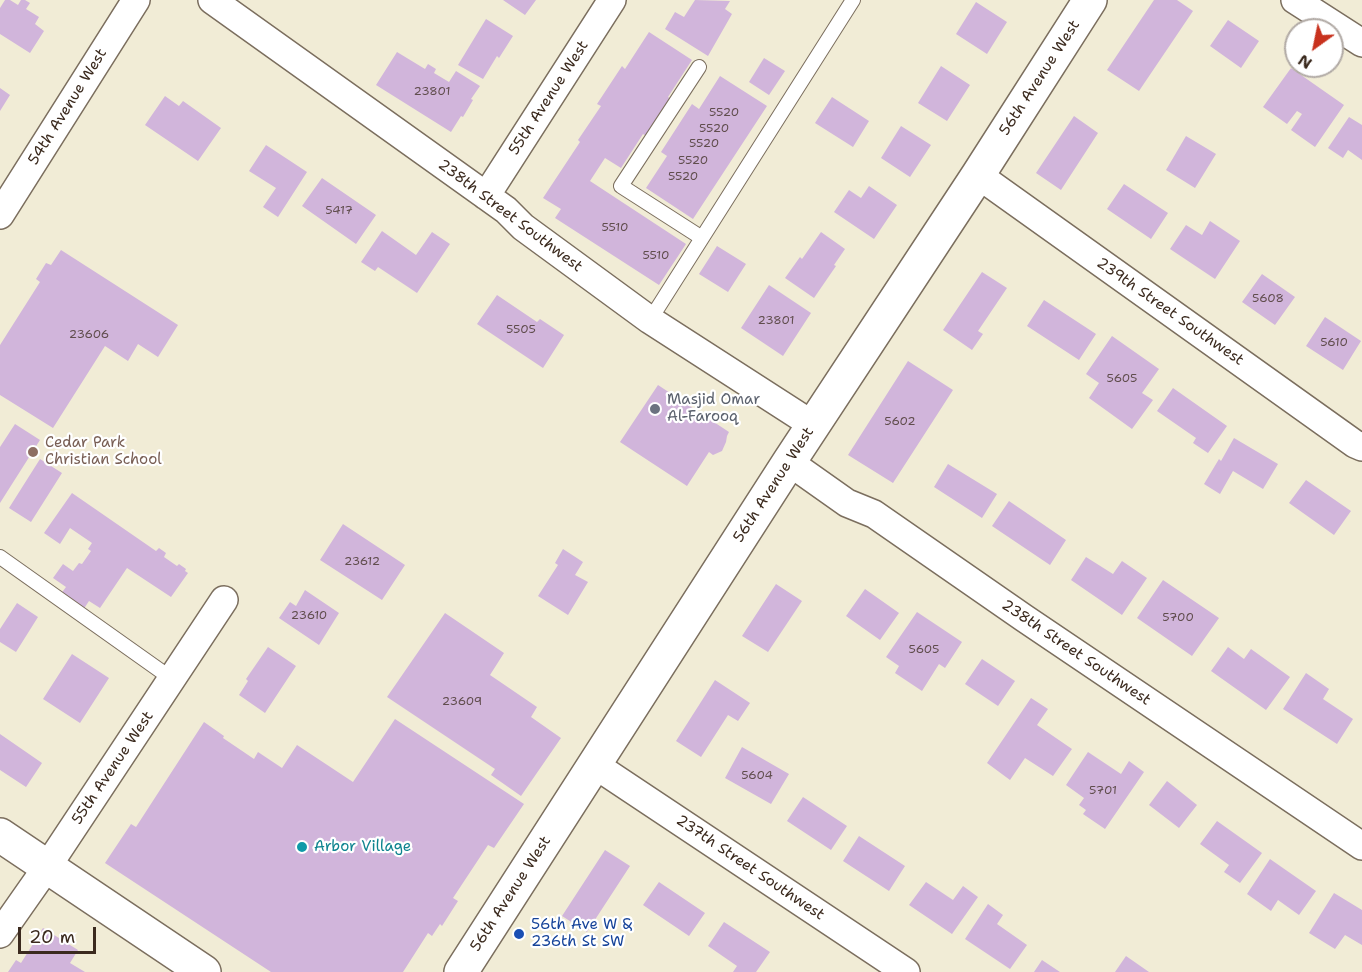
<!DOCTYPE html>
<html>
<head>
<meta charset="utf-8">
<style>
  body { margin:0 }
  #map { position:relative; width:1362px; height:972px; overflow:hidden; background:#f1ecd6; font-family:"Shantell Sans",sans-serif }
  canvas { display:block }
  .north { position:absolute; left:1284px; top:18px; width:60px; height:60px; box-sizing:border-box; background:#fff; border:2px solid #b1aaa5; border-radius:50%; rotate:213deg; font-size:16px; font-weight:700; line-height:24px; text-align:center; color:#3b2a1e }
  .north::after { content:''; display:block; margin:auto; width:21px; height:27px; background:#c8321e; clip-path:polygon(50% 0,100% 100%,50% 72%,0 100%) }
  .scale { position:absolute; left:18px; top:927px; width:78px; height:27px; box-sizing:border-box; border:3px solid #3b2a1e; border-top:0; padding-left:8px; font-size:18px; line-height:21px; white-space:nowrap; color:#3b2a1e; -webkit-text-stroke:4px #fff; paint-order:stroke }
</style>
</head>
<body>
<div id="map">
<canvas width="1362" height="972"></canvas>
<div class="north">N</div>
<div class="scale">20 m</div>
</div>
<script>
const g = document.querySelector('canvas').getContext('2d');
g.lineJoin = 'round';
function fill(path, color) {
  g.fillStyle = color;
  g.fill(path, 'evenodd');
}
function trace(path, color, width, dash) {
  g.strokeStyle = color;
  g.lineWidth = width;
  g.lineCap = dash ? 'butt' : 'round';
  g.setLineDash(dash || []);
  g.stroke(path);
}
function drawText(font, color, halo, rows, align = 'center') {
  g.font = font + ' "Shantell Sans",sans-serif';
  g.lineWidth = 4.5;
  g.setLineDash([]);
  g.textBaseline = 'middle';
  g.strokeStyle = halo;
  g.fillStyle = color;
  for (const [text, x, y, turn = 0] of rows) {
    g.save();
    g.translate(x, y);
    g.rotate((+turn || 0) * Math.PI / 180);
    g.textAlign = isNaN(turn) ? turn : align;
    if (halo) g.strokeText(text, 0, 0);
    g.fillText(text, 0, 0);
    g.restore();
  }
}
fill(new Path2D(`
  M 5,0 L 10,0 L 18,5 L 21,0 L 25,0 L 30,3 L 26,9 L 39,17 L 35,24 L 44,31 L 30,53 L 0,34 L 0,8 Z
  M 503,0 L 536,0 L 525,15 Z
  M 695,0 L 730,1 L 725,9 L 732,14 L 708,56 L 665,29 L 675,12 L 684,17 Z
  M 1154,0 L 1177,0 L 1193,11 L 1139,91 L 1107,70 Z
  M 976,2 L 1007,22 L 987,54 L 956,34 Z
  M 486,19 L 513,36 L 499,58 L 497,56 L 483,79 L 458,65 Z
  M 1228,20 L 1259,41 L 1241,68 L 1210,46 Z
  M 649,32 L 692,60 L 668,97 L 671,99 L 646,136 L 643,134 L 621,168 L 605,158 L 590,181 L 686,244 L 659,285 L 555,218 L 561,209 L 543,198 L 580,142 L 578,140 L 601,106 L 597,104 L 622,66 L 625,69 Z
  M 397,52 L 425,69 L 428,64 L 436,69 L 434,73 L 449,82 L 456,71 L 480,86 L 471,99 L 473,100 L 463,117 L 461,116 L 451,132 L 376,85 Z
  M 764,58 L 785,71 L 769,95 L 749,82 Z
  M 941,66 L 970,85 L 947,121 L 918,103 Z
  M 1291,68 L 1344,105 L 1315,147 L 1291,130 L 1302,114 L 1297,111 L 1287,124 L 1263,107 Z
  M 720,76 L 767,106 L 693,219 L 646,188 L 667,156 L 661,152 L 692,104 L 699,109 Z
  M 0,88 L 10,95 L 0,111 Z
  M 165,96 L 179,106 L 183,101 L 221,128 L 198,161 L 145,125 Z
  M 832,97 L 869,121 L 853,147 L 815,123 Z
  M 1074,116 L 1098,133 L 1061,190 L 1036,173 Z
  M 1349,117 L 1362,125 L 1362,160 L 1348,150 L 1343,158 L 1328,148 Z
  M 901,126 L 931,145 L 910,177 L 881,158 Z
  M 1186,136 L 1216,154 L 1195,188 L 1166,170 Z
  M 266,145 L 307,172 L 278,217 L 263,207 L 276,188 L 249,171 Z
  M 322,178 L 376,215 L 356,244 L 302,206 Z
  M 1124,184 L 1168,213 L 1151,239 L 1107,209 Z
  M 869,186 L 897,205 L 874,239 L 834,212 L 849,190 L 861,198 Z
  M 1210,221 L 1240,241 L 1215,279 L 1170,249 L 1186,225 L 1202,235 Z
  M 382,231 L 416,255 L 432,232 L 450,244 L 417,293 L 378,267 L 375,271 L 361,262 Z
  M 821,232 L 845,249 L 834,265 L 836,266 L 814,298 L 785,278 L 800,257 L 802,259 Z
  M 717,246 L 746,264 L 728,292 L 699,274 Z
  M 61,250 L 178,325 L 158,357 L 138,344 L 128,361 L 105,346 L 53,428 L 0,395 L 0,345 L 40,282 L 36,279 L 46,263 L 51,265 Z
  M 982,272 L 1007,288 L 978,331 L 983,334 L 972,350 L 943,330 Z
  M 1262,274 L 1295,297 L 1275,325 L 1242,302 Z
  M 769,285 L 811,313 L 783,356 L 741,328 Z
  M 497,295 L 537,322 L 540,319 L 564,335 L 543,368 L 477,324 Z
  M 1044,300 L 1096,334 L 1079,360 L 1027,326 Z
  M 1325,317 L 1361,341 L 1343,370 L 1306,346 Z
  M 1112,336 L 1159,369 L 1142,393 L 1153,400 L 1132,429 L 1089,398 L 1099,383 L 1086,374 Z
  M 908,361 L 953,390 L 893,483 L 848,455 Z
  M 658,385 L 729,432 L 727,436 L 726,442 L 722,451 L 713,455 L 709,452 L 687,486 L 620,442 Z
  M 1173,388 L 1227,426 L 1208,453 L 1193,443 L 1196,438 L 1157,411 Z
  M 15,424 L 40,440 L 0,503 L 0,447 Z
  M 1234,438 L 1278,464 L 1263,489 L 1233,471 L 1220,494 L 1204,484 L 1219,459 L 1221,461 Z
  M 40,459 L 62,473 L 31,522 L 9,508 Z
  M 948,464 L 997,494 L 982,518 L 934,487 Z
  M 1306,480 L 1351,511 L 1334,535 L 1289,503 Z
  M 72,493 L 156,551 L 159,548 L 166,553 L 164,557 L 177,566 L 179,564 L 186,569 L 185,571 L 188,573 L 171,597 L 127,568 L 100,608 L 89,601 L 83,610 L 60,595 L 66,587 L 53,578 L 63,564 L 73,571 L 79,563 L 82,564 L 91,551 L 88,549 L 92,543 L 70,528 L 60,544 L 44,533 Z
  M 1009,501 L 1066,540 L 1050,565 L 992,526 Z
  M 343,524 L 405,565 L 382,600 L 320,560 Z
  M 563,549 L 583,562 L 575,575 L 588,582 L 568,615 L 538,596 L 558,565 L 555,563 Z
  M 1086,557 L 1113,574 L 1122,561 L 1147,578 L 1122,615 L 1071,580 Z
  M 1163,580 L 1219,618 L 1192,656 L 1137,618 Z
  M 776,584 L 802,601 L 768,652 L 742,636 Z
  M 865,589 L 899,613 L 880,640 L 846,616 Z
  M 305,590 L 339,613 L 319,645 L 279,618 L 290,602 L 296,606 Z
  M 17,603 L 38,617 L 16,652 L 0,642 L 0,629 Z
  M 917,612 L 962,642 L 945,668 L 939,664 L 922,691 L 895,673 L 899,666 L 886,657 Z
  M 445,613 L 504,653 L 490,675 L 537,707 L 531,717 L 561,738 L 521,796 L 491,775 L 495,769 L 387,697 Z
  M 268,647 L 296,666 L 265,713 L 239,695 L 248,681 L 246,679 Z
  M 1228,647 L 1244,659 L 1251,649 L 1290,677 L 1266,710 L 1211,671 Z
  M 72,654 L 109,678 L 80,723 L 43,699 Z
  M 982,659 L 1015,681 L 998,706 L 965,684 Z
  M 1306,673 L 1329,689 L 1323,699 L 1353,719 L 1337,744 L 1283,709 Z
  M 715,680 L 750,703 L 738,721 L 728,715 L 701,757 L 676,741 Z
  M 1031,698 L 1048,709 L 1037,725 L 1072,749 L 1053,776 L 1025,758 L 1010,780 L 987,763 Z
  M 395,719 L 524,804 L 494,848 L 488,845 L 453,898 L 458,901 L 442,926 L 440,924 L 432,936 L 428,933 L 403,972 L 271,972 L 105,863 L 131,824 L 136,827 L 204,722 L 224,736 L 223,738 L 254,759 L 258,752 L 282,768 L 297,745 L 353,782 Z
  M 0,734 L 42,763 L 26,787 L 0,770 Z
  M 742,747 L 789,774 L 771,804 L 725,778 Z
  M 1088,752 L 1121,774 L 1129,761 L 1144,772 L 1105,829 L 1083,814 L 1086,810 L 1079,805 L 1084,798 L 1066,785 Z
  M 1167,781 L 1197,805 L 1179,828 L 1149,805 Z
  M 803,797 L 847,826 L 831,850 L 787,821 Z
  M 1217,821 L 1262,853 L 1240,883 L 1224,872 L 1229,865 L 1200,844 Z
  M 859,836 L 905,866 L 889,891 L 843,861 Z
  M 605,850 L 630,866 L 587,932 L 562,916 Z
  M 1270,859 L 1316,891 L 1299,915 L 1278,900 L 1271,911 L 1247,894 Z
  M 659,882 L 705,913 L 689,936 L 643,905 Z
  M 926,882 L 953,900 L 963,886 L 978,897 L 952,934 L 909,905 Z
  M 1334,893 L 1362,910 L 1362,945 L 1345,935 L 1335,949 L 1309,933 Z
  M 988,904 L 1003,915 L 997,924 L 1027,945 L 1010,969 L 965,939 Z
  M 724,922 L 770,952 L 756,972 L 733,972 L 737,966 L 708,946 Z
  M 43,928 L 78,950 L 70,963 L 85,972 L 8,972 L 16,960 L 21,963 Z
  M 1126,956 L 1149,972 L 1115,972 Z
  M 1042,960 L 1060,972 L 1034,972 Z`), '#d1b5db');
const lane = new Path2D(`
  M 699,67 L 621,186 L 702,238
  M 650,320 L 853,0
  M 0,557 L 172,679`);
const street = new Path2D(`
  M 212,0 L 506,210 L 523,227 L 650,320 L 813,425
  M 1295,0 L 1362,43
  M 978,175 L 1355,444 L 1362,447
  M 486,196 L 612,0
  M 0,215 L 136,0
  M 789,462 L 847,503 L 874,514 L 1024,618 L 1362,846
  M 595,765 L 906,972
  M 0,934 L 47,867 L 224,600`);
const secondary = new Path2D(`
  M 0,835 L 204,972
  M 461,972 L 789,462 L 978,175 L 1090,0`);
trace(lane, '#7b6e5e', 16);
trace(street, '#7b6e5e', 30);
trace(secondary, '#7b6e5e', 36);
trace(lane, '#fff', 14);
trace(street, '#fff', 27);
trace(secondary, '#fff', 33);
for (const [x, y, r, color] of [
  [655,409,6,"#6b7280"],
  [33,452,6,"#8d6e63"],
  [302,847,6,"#0f9aa8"],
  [519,934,6,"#1a4fb4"]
]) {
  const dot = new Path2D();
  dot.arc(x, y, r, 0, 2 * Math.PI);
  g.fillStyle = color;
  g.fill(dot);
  trace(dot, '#fff', 2);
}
drawText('12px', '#604d4d', null, [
  ["23801",432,92],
  ["5520",724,113],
  ["5520",714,129],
  ["5520",704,144],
  ["5520",693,161],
  ["5520",683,177],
  ["5417",339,211],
  ["5510",615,228],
  ["5510",656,256],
  ["5608",1268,299],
  ["23801",776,321],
  ["5505",521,330],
  ["23606",89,335],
  ["5610",1334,343],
  ["5605",1122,379],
  ["5602",900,422],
  ["23612",362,562],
  ["23610",309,616],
  ["5700",1178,618],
  ["5605",924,650],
  ["23609",462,702],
  ["5604",757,776],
  ["5701",1103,791]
]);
drawText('15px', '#3b2a1e', '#fff', [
  ["56th Avenue West",1040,78,-57],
  ["55th Avenue West",549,98,-57],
  ["54th Avenue West",68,107,-58],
  ["238th Street Southwest",510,216,37],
  ["239th Street Southwest",1170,312,35],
  ["56th Avenue West",774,485,-57],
  ["238th Street Southwest",1076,653,34],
  ["55th Avenue West",113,768,-56],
  ["237th Street Southwest",750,868,34],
  ["56th Avenue West",511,894,-57]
]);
drawText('15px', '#5b616d', '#fff', [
  ["Masjid Omar",667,400],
  ["Al-Farooq",667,417]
], 'left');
drawText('15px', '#785e54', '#fff', [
  ["Cedar Park",45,443],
  ["Christian School",45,460]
], 'left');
drawText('15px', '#0d838f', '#fff', [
  ["Arbor Village",314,847]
], 'left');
drawText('15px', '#164399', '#fff', [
  ["56th Ave W &",531,925],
  ["236th St SW",531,942]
], 'left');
</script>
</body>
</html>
